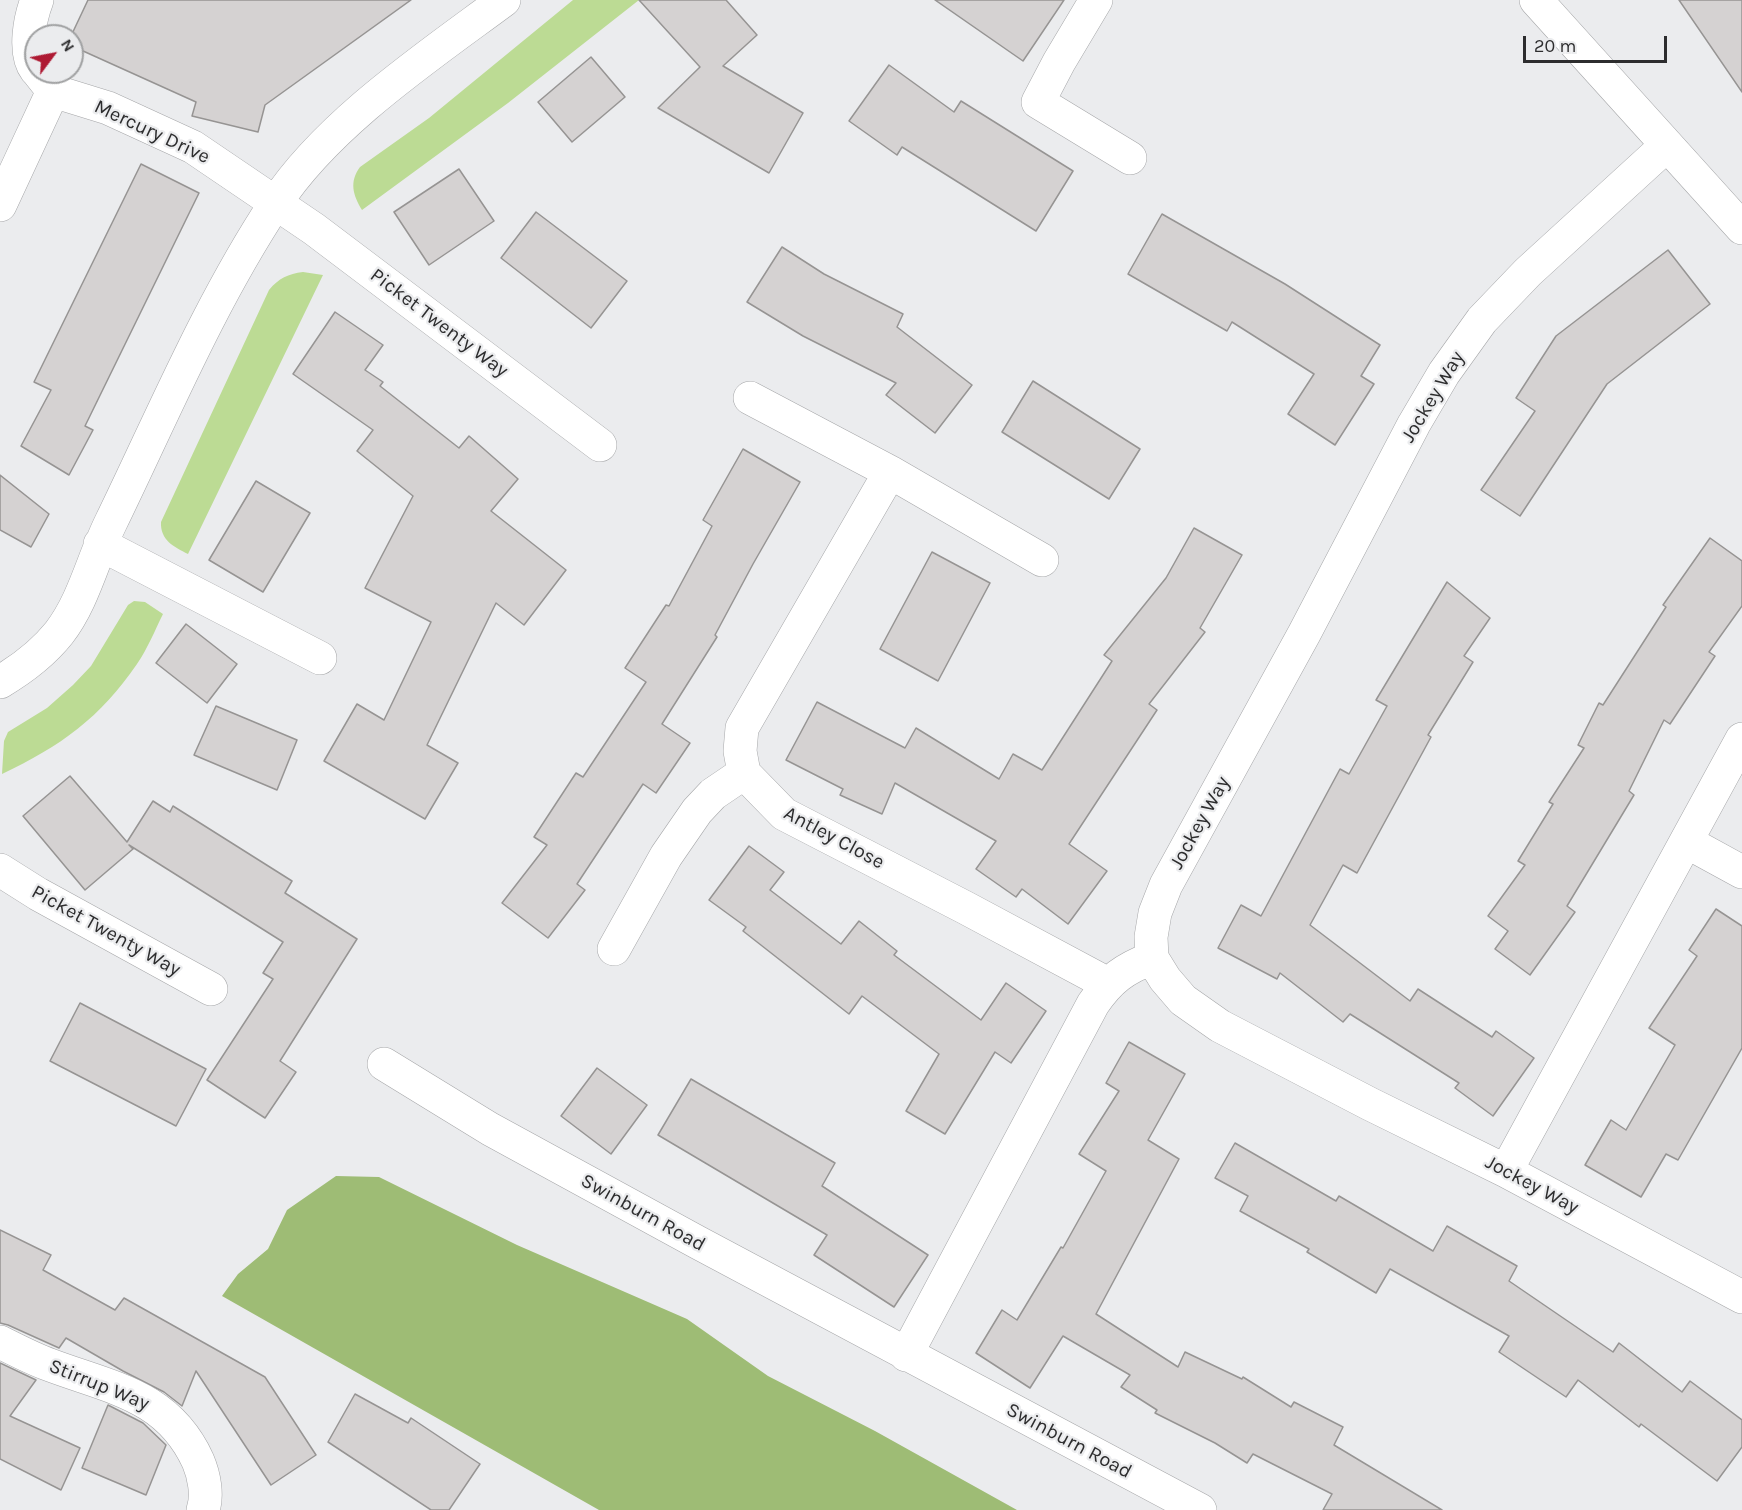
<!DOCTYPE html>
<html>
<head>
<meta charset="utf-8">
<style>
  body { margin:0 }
  #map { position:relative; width:1742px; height:1510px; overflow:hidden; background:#ebecee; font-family:Karla,sans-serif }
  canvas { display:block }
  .north { position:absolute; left:24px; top:24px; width:60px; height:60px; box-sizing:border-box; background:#ebecee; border:2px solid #9fa0a1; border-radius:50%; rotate:58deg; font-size:16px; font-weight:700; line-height:24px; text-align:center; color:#2d2d2e }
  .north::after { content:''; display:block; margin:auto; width:21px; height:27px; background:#ae1a33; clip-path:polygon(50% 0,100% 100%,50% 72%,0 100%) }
  .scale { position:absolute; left:1523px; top:36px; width:144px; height:27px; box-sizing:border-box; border:3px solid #2d2d2e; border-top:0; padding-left:8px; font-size:18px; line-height:21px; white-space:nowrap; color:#2d2d2e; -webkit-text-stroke:4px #ebecee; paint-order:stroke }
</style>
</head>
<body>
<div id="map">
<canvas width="1742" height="1510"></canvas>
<div class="north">N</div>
<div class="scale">20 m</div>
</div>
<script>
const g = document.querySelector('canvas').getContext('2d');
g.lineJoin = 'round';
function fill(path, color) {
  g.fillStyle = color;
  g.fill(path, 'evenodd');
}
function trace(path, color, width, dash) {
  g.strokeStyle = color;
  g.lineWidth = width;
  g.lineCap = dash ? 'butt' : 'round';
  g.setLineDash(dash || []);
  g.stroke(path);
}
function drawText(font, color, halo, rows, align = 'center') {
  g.font = font + ' Karla,sans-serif';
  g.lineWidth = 4.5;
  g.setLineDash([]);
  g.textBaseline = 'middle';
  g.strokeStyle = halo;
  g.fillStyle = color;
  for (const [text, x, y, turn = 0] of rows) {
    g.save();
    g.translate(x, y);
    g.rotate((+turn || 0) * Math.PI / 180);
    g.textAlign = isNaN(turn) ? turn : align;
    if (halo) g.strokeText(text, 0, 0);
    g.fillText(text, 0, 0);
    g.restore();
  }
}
fill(new Path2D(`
  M 573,0 L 639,0 L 508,103 L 362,210 C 353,195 349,182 360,167 L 429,118 Z
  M 303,272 L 323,275 L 188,554 C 174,547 160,540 161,522 L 269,290 C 279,278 288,274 303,272 Z
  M 134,601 L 145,602 L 163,614 C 155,630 148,648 137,664 C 100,718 61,746 2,774 L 4,741 L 8,732 L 47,708 L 73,685 L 91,666 L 128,605 Z`), '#bcdb94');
fill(new Path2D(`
  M 336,1176 L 379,1177 L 517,1245 L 687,1319 L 768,1376 L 875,1431 L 1017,1510 L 599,1510 L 222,1296 L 238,1274 L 268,1249 L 287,1210 Z`), '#9ebc75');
const building = new Path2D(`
  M 88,0 L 411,0 L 265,105 L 258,132 L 192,116 L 196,102 L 72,46 L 71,36 Z
  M 639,0 L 726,0 L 757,35 L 723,66 L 803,113 L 769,173 L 658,108 L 700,67 Z
  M 935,0 L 1064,0 L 1023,61 Z
  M 1679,0 L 1742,0 L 1742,92 Z
  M 591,57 L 625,97 L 572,142 L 538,102 Z
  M 889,65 L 954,112 L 961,101 L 1073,171 L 1036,231 L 902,147 L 897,155 L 849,121 Z
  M 141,164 L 199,193 L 85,426 L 93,430 L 69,475 L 21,446 L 51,390 L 34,382 Z
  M 459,169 L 494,221 L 429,265 L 394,212 Z
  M 536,212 L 627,281 L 591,328 L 501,258 Z
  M 1162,214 L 1285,284 L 1380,345 L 1361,376 L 1374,384 L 1335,445 L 1288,414 L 1314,374 L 1232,322 L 1227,331 L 1128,274 Z
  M 782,247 L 824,274 L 903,314 L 897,327 L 972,385 L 935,433 L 886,395 L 896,383 L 803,336 L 747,302 Z
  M 1668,250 L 1710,304 L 1607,384 L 1520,516 L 1481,490 L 1535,411 L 1516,398 L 1556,336 Z
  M 335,312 L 383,345 L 365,370 L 383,382 L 380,386 L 459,448 L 469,436 L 518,479 L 491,511 L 566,570 L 524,625 L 496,603 L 427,745 L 458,763 L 425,819 L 324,761 L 357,704 L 384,720 L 431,622 L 365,588 L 413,496 L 357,451 L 373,430 L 293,374 Z
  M 1033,381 L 1140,449 L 1109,499 L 1002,432 Z
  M 743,449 L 800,482 L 753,564 L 715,635 L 717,637 L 662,724 L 690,743 L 656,793 L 643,784 L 577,884 L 585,890 L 548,938 L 502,903 L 547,845 L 534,837 L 576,773 L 583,777 L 646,682 L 625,668 L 666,605 L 669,606 L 712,526 L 703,520 Z
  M 0,475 L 49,514 L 31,547 L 0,530 Z
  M 256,481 L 310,513 L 263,592 L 209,560 Z
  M 1194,528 L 1242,555 L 1200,628 L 1205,632 L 1149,704 L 1157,710 L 1069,844 L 1107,871 L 1068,924 L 1022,889 L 1016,897 L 976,869 L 996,841 L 895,783 L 882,814 L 840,795 L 843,789 L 786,760 L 817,702 L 905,748 L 916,728 L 999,779 L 1013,754 L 1042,770 L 1112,661 L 1104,655 L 1166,578 Z
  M 1710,538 L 1742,561 L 1742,606 L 1709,652 L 1715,656 L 1670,724 L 1664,720 L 1629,791 L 1634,795 L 1567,906 L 1575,912 L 1530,975 L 1495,949 L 1508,931 L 1488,916 L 1525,865 L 1518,861 L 1553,804 L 1549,802 L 1584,748 L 1578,745 L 1599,703 L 1603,705 L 1666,607 L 1663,605 Z
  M 932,552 L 990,583 L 938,681 L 880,649 Z
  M 1447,582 L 1490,618 L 1464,656 L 1473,662 L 1428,735 L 1431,737 L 1357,873 L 1343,865 L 1310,925 L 1410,1001 L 1418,989 L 1492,1037 L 1496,1031 L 1534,1058 L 1493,1116 L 1455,1088 L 1459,1083 L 1350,1014 L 1343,1022 L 1280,973 L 1277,979 L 1218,948 L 1241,905 L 1261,916 L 1340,769 L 1349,774 L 1387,706 L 1376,700 Z
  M 186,624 L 237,664 L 207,703 L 156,663 Z
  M 216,706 L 297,740 L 277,790 L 194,755 Z
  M 70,776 L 127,842 L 153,801 L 170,812 L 173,806 L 292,881 L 285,893 L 357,939 L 280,1061 L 296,1072 L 265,1118 L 207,1080 L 273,979 L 263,973 L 283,942 L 129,845 L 133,849 L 85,890 L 23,816 Z
  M 749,846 L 784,872 L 770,890 L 841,944 L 859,921 L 897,951 L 894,955 L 981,1020 L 1006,983 L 1046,1011 L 1011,1063 L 995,1052 L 945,1134 L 906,1111 L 939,1054 L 862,996 L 849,1014 L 743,931 L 746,927 L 709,900 Z
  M 1716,909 L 1742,926 L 1742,1048 L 1678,1160 L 1666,1154 L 1641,1197 L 1585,1165 L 1611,1120 L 1626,1130 L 1675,1045 L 1649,1028 L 1697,956 L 1689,950 Z
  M 80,1003 L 206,1069 L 176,1126 L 50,1061 Z
  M 1129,1042 L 1185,1074 L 1148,1140 L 1179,1159 L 1096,1314 L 1178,1367 L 1185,1352 L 1242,1379 L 1243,1377 L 1291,1407 L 1294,1402 L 1343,1427 L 1334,1445 L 1442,1510 L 1323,1510 L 1332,1494 L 1253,1454 L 1247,1463 L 1215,1443 L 1155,1413 L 1157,1410 L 1121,1387 L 1130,1375 L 1063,1336 L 1030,1388 L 976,1353 L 1002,1310 L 1017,1320 L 1061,1247 L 1063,1248 L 1106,1171 L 1079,1154 L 1119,1091 L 1106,1083 Z
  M 597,1068 L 647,1105 L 611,1154 L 561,1116 Z
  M 691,1079 L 835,1163 L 822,1186 L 928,1255 L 894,1307 L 814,1255 L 827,1235 L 658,1135 Z
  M 1235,1143 L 1336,1201 L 1339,1196 L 1433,1251 L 1447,1226 L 1517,1266 L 1509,1281 L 1613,1352 L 1619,1343 L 1682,1392 L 1690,1381 L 1742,1420 L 1742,1447 L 1717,1481 L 1641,1424 L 1639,1427 L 1578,1380 L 1566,1397 L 1499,1352 L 1509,1336 L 1390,1269 L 1376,1293 L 1307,1252 L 1309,1249 L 1240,1211 L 1248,1196 L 1215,1178 Z
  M 0,1230 L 51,1255 L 43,1270 L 115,1310 L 124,1298 L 265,1377 L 316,1455 L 271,1485 L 196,1371 L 182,1406 L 164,1392 L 123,1371 L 66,1338 L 59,1348 L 8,1325 L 0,1323 Z
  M 0,1363 L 36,1380 L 10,1416 L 80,1448 L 61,1490 L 0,1459 Z
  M 355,1394 L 408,1423 L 411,1418 L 480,1464 L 449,1510 L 431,1510 L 328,1442 Z
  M 108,1405 L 143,1423 L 166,1445 L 146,1495 L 82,1468 Z`);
fill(building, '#d5d2d2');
trace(building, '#969493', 1.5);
const minor = new Path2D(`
  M 1096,0 L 1059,62 L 1038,102 L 1130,158
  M 1536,0 L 1742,228
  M 36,70 C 23,53 30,18 37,0
  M 53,91 L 108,108 L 193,147 L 314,229 L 600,445
  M 1667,145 L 1528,272 L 1482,320 L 1444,373 L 1414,424 L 1304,634 L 1166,885 L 1155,913 L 1151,937 L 1152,958 L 1165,979 L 1183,1000 L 1220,1026 L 1370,1104 L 1506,1171 L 1742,1297
  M 0,205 L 53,91 L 38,72
  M 750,398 L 890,472 L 1042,560
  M 890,472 L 742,728 L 740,751 L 744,773 L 784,814 L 966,908 L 1108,984
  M 100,544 L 320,658
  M 0,682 C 22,669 43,653 59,633 C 84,601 93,558 111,522 C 163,415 209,304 275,204 C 327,124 427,57 504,0
  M 1687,842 L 1742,872
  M 0,870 L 38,894 L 211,989
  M 614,949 L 666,856 L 697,811 L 713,794 L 744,773
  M 384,1064 L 490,1129 L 697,1242 L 1200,1510
  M 1506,1171 L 1742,739
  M 0,1342 C 16,1350 33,1359 50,1365 C 111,1388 168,1395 198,1461 C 204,1475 208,1495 203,1510
  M 906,1355 L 1093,1004 C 1110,979 1124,969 1152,958`);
trace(minor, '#a5a6a8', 34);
trace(minor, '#fff', 33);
drawText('20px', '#2d2d2e', '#ebecee', [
  ["Mercury Drive",152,132,25],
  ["Picket Twenty Way",439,323,37],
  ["Jockey Way",1433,397,-59],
  ["Jockey Way",1200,823,-61],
  ["Antley Close",834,838,28],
  ["Picket Twenty Way",106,931,29],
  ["Jockey Way",1532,1185,28],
  ["Swinburn Road",643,1213,29],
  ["Stirrup Way",99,1385,22],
  ["Swinburn Road",1069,1441,28]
]);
</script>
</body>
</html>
